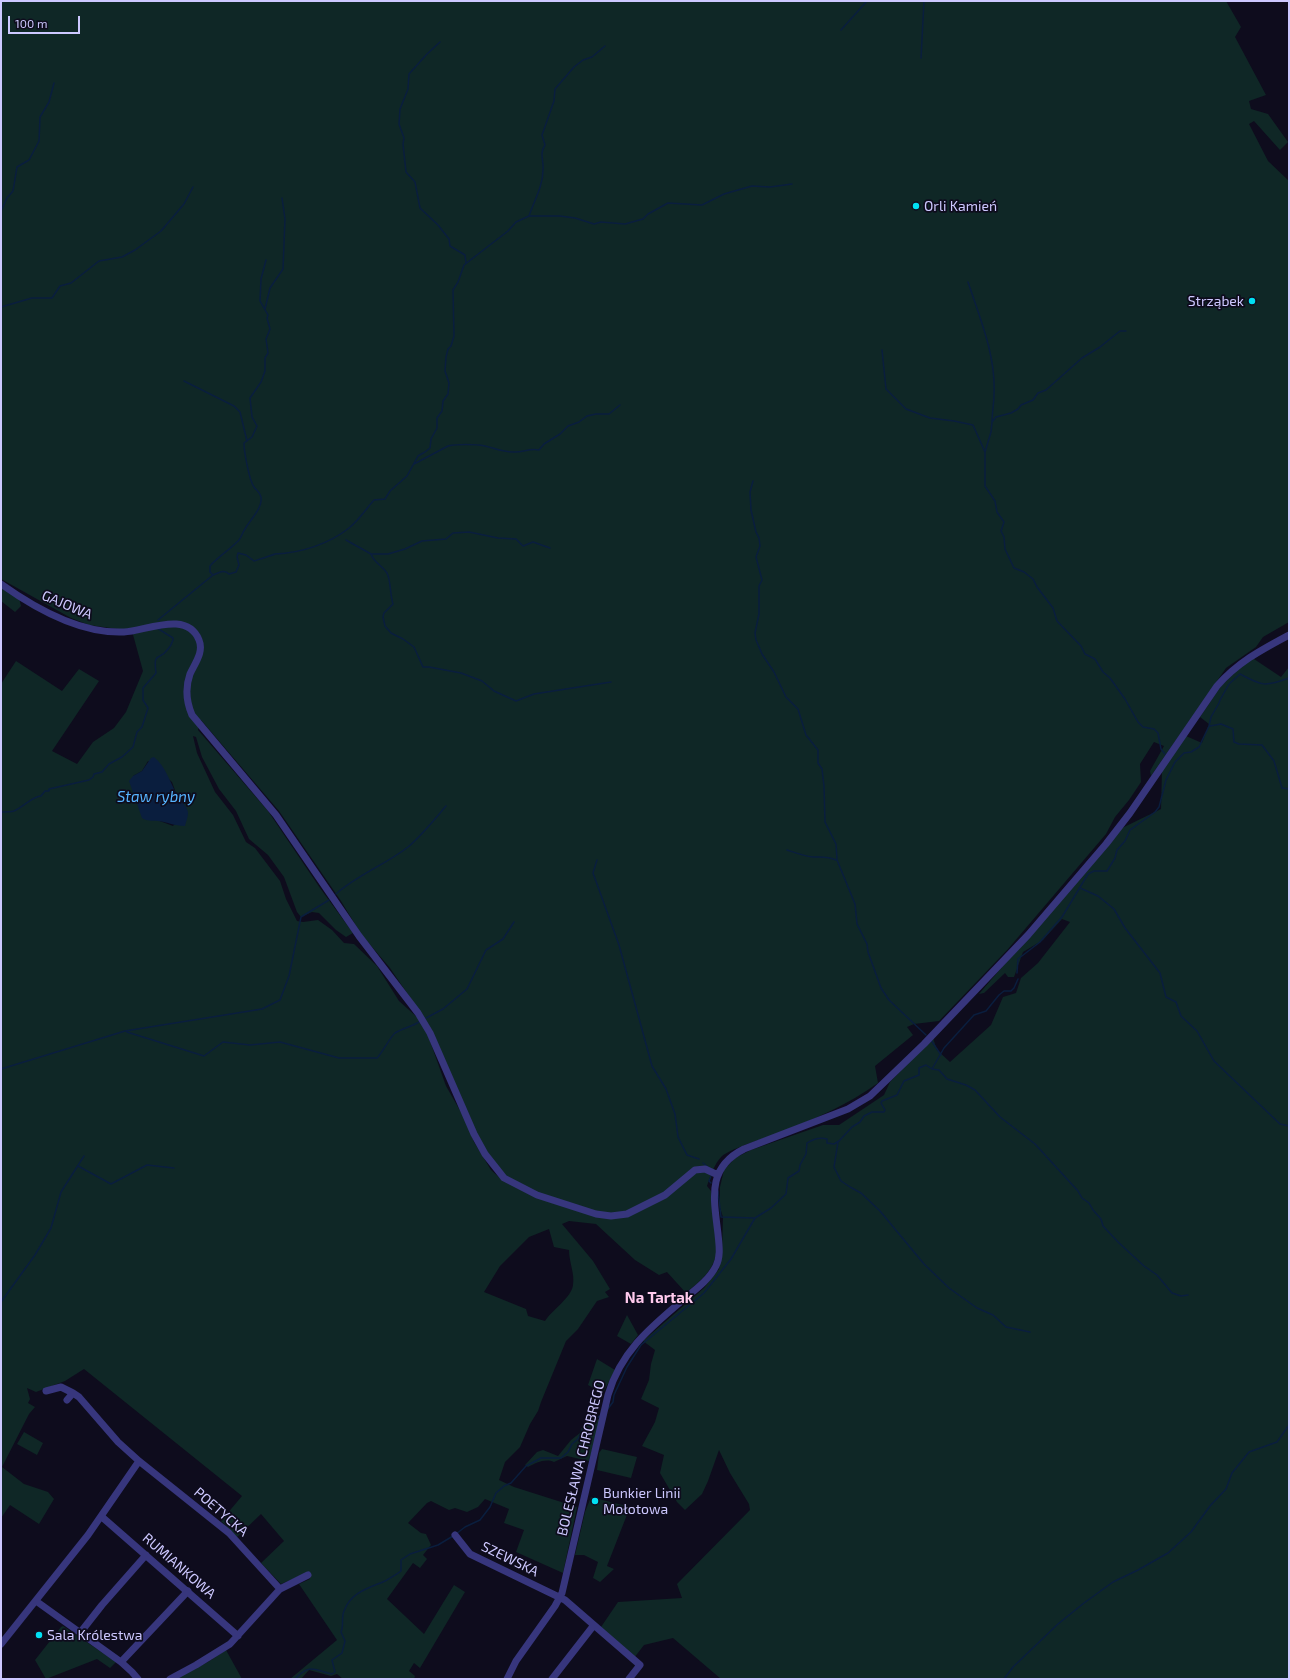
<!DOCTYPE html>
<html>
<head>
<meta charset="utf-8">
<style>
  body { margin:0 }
  #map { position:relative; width:1290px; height:1680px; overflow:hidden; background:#0e0c1d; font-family:"Exo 2",sans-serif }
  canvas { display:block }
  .frame { position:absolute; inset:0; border:2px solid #cdc8ff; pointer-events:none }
  .scale { position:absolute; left:8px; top:16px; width:72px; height:18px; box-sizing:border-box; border:2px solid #cdc8ff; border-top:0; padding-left:5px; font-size:12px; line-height:14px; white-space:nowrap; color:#cdc8ff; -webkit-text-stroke:3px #0e0c1d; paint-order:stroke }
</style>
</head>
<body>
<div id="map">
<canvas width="1290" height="1680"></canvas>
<div class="frame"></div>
<div class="scale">100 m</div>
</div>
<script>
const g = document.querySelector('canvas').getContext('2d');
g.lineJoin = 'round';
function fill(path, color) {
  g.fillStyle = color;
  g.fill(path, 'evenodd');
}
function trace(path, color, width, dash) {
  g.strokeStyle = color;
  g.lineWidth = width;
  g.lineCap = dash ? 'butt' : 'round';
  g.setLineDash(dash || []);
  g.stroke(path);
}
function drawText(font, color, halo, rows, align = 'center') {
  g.font = font + ' "Exo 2",sans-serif';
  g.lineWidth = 3.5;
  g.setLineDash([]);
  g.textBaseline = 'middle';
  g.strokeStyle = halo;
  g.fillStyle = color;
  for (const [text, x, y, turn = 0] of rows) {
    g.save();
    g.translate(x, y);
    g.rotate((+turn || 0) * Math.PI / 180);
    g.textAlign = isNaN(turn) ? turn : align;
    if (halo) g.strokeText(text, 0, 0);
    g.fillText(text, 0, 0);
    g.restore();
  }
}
fill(new Path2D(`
  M 1,1 L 1226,1 L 1241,27 L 1235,37 L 1266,95 L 1249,101 L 1251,109 L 1268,114 L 1288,142 L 1280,150 L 1254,121 L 1249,124 L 1268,161 L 1289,181 L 1289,622 L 1263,637 L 1256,647 L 1226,668 L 1151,776 L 1150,771 L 1164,746 L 1154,742 L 1140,764 L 1141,782 L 1129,800 L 1115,817 L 1106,834 L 1008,949 L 939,1021 L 914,1024 L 907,1027 L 913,1035 L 875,1066 L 878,1083 C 849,1104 815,1119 782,1132 C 768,1137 732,1148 722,1156 C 714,1164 710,1177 707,1186 L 711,1191 L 717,1251 C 713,1272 701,1280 686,1293 L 667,1272 L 659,1275 L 635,1260 L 596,1224 L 569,1221 L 562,1224 L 593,1261 L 610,1289 L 605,1292 L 609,1297 L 597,1301 L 578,1329 L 566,1341 L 541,1402 L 538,1411 L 530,1424 L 520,1447 L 505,1462 L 499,1480 L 514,1487 L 577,1507 L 563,1573 L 516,1552 L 524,1530 L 504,1523 L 509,1509 L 485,1499 L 478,1507 L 467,1512 L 455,1508 L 449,1510 L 431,1501 L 427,1503 L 408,1523 L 421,1533 L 426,1534 L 431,1545 L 423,1555 L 427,1559 L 420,1568 L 413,1563 L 387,1599 L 424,1634 L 454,1585 L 465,1592 L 420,1668 L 414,1663 L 409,1671 L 415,1676 L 414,1679 L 343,1679 L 337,1674 L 331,1676 L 309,1670 L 301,1679 L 290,1679 L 337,1640 L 299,1584 L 310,1579 L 307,1573 L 281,1584 L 261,1563 L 284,1541 L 261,1514 L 237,1537 L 221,1521 L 242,1496 L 84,1369 L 65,1381 L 36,1392 L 27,1388 L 30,1399 L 28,1403 L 35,1407 L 29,1414 L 2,1467 L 24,1484 L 48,1492 L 54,1499 L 39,1524 L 10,1505 L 1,1518 L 1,684 L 16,661 L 62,691 L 79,669 L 99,681 L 52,751 L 77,764 L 93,742 L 114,728 L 126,712 L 143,671 L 132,631 L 89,625 L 71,618 L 1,579 ZM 201,720 L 279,811 L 341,901 L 361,934 L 390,968 L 428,1024 L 479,1143 L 503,1181 L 491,1170 L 474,1142 L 466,1121 L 446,1086 L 425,1027 L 418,1018 L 399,1001 L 377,966 L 354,944 L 344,943 L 332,930 L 318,920 L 303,922 L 297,921 L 286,899 L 280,881 L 255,848 L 246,842 L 233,815 L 215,792 L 197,753 L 193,736 L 196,737 L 202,757 L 219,789 L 236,811 L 249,839 L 268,855 L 284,877 L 297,912 L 301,917 L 312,912 L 319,913 L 336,930 L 346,937 L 353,933 L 320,888 L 268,811 L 198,730 ZM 148,761 L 172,782 L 176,793 L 187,810 L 173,826 L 157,820 L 133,776 L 142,771 ZM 549,1229 L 554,1247 L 569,1250 C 569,1262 575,1274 573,1285 C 572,1297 552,1310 545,1321 L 528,1316 L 526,1309 L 484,1292 L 500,1266 L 529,1237 Z
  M 1,585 L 19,598 L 21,606 L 15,612 L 1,601 Z
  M 1251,657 L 1281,677 L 1289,667 L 1289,1679 L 721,1679 L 673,1638 L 644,1645 L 634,1658 L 601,1627 L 618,1602 L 682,1598 L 677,1584 L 750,1510 L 749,1504 L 730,1473 L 719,1450 L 708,1481 L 702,1494 L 685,1510 L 677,1502 L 660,1473 L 664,1455 L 642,1446 L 655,1422 L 659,1408 L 641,1399 L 649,1380 L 651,1364 L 655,1350 L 643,1341 L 704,1288 L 719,1269 L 722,1250 L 723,1217 L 720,1208 L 720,1187 L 724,1170 L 735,1158 L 751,1150 L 823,1125 L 839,1125 L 884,1095 L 890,1082 L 933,1038 L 937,1050 L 950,1062 L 991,1025 L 1003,997 L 1016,993 L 1021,978 L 1038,963 L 1070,922 L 1062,919 L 1043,940 L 1023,952 L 1014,977 L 1008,977 L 1005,973 L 984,993 L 979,994 L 1120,829 L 1161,809 L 1162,770 L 1186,736 L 1202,743 L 1209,724 L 1200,717 L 1221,686 Z
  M 627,1315 L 638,1335 L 631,1344 L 617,1336 Z
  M 597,1359 L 615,1370 L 603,1393 L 588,1385 Z
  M 601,1418 L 589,1461 L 567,1456 L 554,1462 C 545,1458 536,1463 528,1467 L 525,1465 L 537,1452 L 543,1450 L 558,1456 L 571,1440 L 580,1433 L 582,1427 Z
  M 24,1432 L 43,1443 L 37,1455 L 17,1444 Z
  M 602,1449 L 637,1457 L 631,1478 L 597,1470 L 599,1453 Z
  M 591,1497 L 630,1507 L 607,1566 L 614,1569 L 600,1582 L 593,1578 L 598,1562 L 584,1555 L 575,1555 L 585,1512 Z
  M 63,1626 L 116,1662 L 110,1668 L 97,1659 L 46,1679 L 35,1660 L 61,1627 Z
  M 226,1650 L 242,1679 L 175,1679 L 208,1662 Z`), '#0f2726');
fill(new Path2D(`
  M 154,757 C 166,767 170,782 177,795 C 180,800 188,807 188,813 C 188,817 186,822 185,826 C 174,826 168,822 158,821 C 151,820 148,822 142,818 L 129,781 L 133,776 L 142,771 L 151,758 Z`), '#0a1e3e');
trace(new Path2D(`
  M 841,30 L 867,1
  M 440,42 L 427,54 L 409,74 L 408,89 L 400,109 L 399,124 L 404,138 L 403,144 L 406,172 L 415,182 L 420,208 L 438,225 L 449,239 L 450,246 L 465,255 L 466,263
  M 921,58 L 924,1
  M 1,211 L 7,198 L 13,191 L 17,167 L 29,160 L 39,141 L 40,117 L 49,102 L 54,83
  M 529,216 C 534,201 543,186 543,170 C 544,160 539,154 545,145 L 542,135 L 554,101 L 555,89 L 574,67 L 583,60 L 592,57 L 605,46
  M 968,282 C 980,318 996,356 994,394 C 994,404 992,413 992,422
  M 1,307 L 32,298 L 52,298 L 60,286 L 71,283 L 99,261 L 122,257 L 135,250 L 161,231 L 184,204 L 193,187
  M 265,309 L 270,288 L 283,269 L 285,219 L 282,198
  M 1126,331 L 1120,331 L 1100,347 L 1082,358 L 1046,390 L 1038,393 L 1033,400 L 1021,405 L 1018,409 L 1011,413 L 996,417 L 992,422 L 991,432 L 985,452 L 985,486 L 995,501 L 997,512 L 1004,522 L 1001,531 L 1004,537 L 1005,549 L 1014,568 L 1024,572 L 1033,579 L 1037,587 L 1053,608 L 1057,621 L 1081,646 L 1085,654 L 1095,659 L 1103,672 L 1110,678 L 1125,699 L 1138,722 L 1143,727 L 1154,729 L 1158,733 L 1161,749 L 1165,754
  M 882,350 L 886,389 L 906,409 L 930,418 L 954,421 L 973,425 L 985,452
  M 184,381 L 234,406 L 240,412 L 247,441
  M 414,464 L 448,446 C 457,444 475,444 485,446 C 494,448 505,453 515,452 C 524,452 530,448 539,450 L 544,444 L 560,434 L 568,426 L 579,422 L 587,416 L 596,414 L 609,414 L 620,405
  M 753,481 L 750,492 L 751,510 L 756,532 L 759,538 L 760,546 L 756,557 L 762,580 L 759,586 L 759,614 L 755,633 L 756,640 L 762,654 L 774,672 L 786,697 L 798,709 L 806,735 L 818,750 L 818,763 L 822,769 L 824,786 L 825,822 L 836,844 L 837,860 L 855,904 L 857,924 L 867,944 L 868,952 L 881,988 L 889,1000 L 926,1035
  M 346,540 L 371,554 C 374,563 382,565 387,573 C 391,581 390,595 393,604 L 384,613 L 383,617 L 385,626 L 391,633 L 403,639 L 414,647 L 423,667 L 429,667 L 461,673 L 482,681 L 494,691 L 516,701 L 534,694 L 611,682
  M 371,554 L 388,554 L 405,549 L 422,541 L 446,539 L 453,533 L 469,532 L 498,538 L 516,539 L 523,546 L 533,542 L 550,548
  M 213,575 L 210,572 L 210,566 C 219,556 228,551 237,542 C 241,539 242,533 245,529 C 250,520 263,508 261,497 C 260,492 256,490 254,487 C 249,480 244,451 244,443 L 252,437 L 257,426 L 252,417 L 250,398 L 261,382 L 265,371 L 265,358 L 268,353 L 266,339 L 270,329 L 267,318 L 268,315 L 260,301 L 261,279 L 266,260
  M 158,620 L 213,575 C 219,573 224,569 229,574 L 236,572 L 239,565 L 237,557 L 238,553 L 246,555 L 254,561 C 257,560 273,555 275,554 C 301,553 329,544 349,528 C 359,520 366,509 374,500 L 385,499 L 390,491 L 407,476 L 418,456 L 425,452 L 430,448 L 431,439 L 437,428 L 437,418 L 442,411 L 443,401 L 448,394 L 449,383 L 445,371 L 446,357 L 448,349 L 451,346 L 454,336 L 453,290 L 458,282 L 464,265 L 508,231 L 516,222 L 529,216 L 560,216 L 575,218 L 594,224 L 601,222 L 625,224 L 643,219 L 648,214 L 668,203 L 702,205 L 724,194 L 752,186 L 770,187 L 792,184
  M 1210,726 L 1221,724 L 1233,729 L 1234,742 L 1239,744 L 1262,745 L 1274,761 L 1282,788 L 1289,789
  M 1,812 C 5,812 10,812 14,811 C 22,808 33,796 41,796 L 45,791 L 49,791 L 49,789 L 89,780 L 93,777 L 94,774 L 102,772 L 109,764 L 122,757 L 133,747 L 137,732 L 142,727 L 148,708 L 143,700 L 143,688 L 156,673 C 153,650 159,662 168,649 C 170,647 172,643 173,640 L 173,638 L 157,628
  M 787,850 C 796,853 804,856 813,857 C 821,857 828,856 836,860
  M 597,860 L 593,873 L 619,945 L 652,1066 L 666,1089 L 675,1114 L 678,1137 L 687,1155 L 699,1159
  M 1080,888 L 1098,896 L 1114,909 L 1125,928 L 1160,973 L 1166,997 L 1176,1002 L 1181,1016 L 1197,1031 L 1214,1061 L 1280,1124 L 1289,1126
  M 336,894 C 357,875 385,865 408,847 C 422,835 434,820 446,806
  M 1017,973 L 1018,959 L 1040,942 L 1062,917 L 1088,874 L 1094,871 L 1107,871 L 1115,858 L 1117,850 L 1125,841 L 1130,830 L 1155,812 L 1159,807 L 1166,780 L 1175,762 L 1184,753 L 1191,752 L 1199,747 L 1209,726 L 1211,717 L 1219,703 L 1220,700 L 1229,684 L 1240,674 C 1262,686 1265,687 1289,678
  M 426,1018 L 443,1009 L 467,989 L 486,950 L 503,939 L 514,922
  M 127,1032 L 204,1056 L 223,1042 L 250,1045 L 280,1042 L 339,1058 L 377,1058 C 382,1053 391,1036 395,1033 C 403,1028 411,1027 419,1022
  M 931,1040 L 941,1055
  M 1,1069 L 125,1031 L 262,1009 L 280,1000 L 289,976 L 301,917 L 329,900
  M 932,1069 L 939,1070 L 947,1079 L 966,1085 L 975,1090 L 1000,1117 L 1035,1144 L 1078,1191 L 1082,1198 L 1089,1203 L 1093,1210 L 1101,1219 L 1103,1226 L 1118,1242 L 1144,1266 L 1157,1275 L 1172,1293 L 1181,1296 L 1188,1295
  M 838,1142 L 834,1167 L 841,1181 L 850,1187 L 861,1193 L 880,1211 L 924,1264 L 949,1288 L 977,1308 L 993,1315 L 1006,1327 L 1030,1332
  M 703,1163 L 708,1167
  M 78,1166 L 111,1184 L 147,1165 L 174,1168
  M 711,1176 L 709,1181 L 711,1183
  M 718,1191 L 721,1217 L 755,1218
  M 1,1290 L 1,1305
  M 1,1302 L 35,1255 L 51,1228 L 61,1192 L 84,1156
  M 607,1410 L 613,1402 L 614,1395 L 627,1367 L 641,1345 L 704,1293 L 731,1259 L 755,1218 L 771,1208 L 786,1194 L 788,1178 L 799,1171 L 800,1165 L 806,1154 L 807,1143 C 813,1139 820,1137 827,1139 L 827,1143 L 834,1144 L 839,1141 L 852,1127 L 860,1122 L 864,1116 L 872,1112 L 884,1112 L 885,1110 L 881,1103 L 882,1101 L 897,1095 L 904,1081 L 919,1075 L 919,1068 L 926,1065 L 932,1069 L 944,1048 L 974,1015 L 986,1011 L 999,995 L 1004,991 L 1011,991 L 1014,988 L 1018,979
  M 456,1534 L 465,1527 L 480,1520 L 490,1507 L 496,1493 L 504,1486 L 511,1483 L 526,1466 L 541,1458 L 561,1458 L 568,1452 L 572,1444 L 578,1439 L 585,1425 L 600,1416
  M 295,1679 C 310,1663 314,1670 332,1674 L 335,1672 L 332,1660 L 342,1653 L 345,1641 L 341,1632 C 344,1625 341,1618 344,1611 C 351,1592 369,1588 385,1581 C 390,1578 396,1575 401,1571 L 401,1560 L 410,1554 L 438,1545 L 453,1536
  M 1004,1679 L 1013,1667 L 1058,1624 L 1084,1603 L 1113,1582 L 1138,1570 L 1168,1553 L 1191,1532 L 1210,1506 L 1226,1489 L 1232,1473 L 1249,1452 L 1277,1442 L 1289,1425`), '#0a1e3e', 1.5);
trace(new Path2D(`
  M 1,584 C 36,609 81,634 124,632 C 146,631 187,610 199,640 C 204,652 195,663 190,674 C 185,688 186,701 192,715 L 276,815 L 359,936 L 418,1013 L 430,1033 L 474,1134 L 485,1154 L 504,1178 L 537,1195 L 596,1214 L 611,1216 L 627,1214 L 665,1195 L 695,1170 L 705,1169 L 718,1175
  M 46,1391 L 61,1387 L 73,1393
  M 139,1461 L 229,1533 L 280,1589
  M 102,1517 L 238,1636
  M 455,1535 L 470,1554 L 565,1600 L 640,1665 L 629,1679
  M 36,1601 L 121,1662 L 132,1672 L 138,1679
  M 80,1633 L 102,1605 L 146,1555
  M 1,1644 L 88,1535 L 139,1461 L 118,1442 L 79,1397 L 73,1393 L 67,1400
  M 121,1662 L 188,1591
  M 170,1679 L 196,1665 L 230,1644 L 280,1589 L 308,1575
  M 507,1679 L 516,1661 L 555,1606 L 562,1593 L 608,1395 C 621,1351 651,1327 684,1299 C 695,1290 709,1280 716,1266 C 721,1256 719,1245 718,1234 C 714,1199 706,1168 744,1149 L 848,1109 L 870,1096 L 924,1044 L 1028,935 L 1106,844 L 1130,813 L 1217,686 C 1238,662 1261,650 1289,635
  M 552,1679 L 594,1625`), '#37367d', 7);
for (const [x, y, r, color] of [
  [916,206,4,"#00e0f3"],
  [1252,301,4,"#00e0f3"],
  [595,1501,4,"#00e0f3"],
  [39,1635,4,"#00e0f3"]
]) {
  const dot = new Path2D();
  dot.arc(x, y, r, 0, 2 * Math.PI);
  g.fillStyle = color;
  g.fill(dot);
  trace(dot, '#0e0c1d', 1.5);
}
drawText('14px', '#cdc8ff', '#0e0c1d', [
  ["Orli Kamień",924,206],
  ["Strząbek",1244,301,"right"],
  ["Bunkier Linii",603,1493],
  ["Mołotowa",603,1509],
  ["Sala Królestwa",47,1635]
], 'left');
drawText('14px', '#cdc8ff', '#0e0c1d', [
  ["GAJOWA",67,605,23],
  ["BOLESŁAWA CHROBREGO",581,1458,-76],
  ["POETYCKA",221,1512,41],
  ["SZEWSKA",510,1559,26],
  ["RUMIANKOWA",179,1566,41]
]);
drawText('italic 15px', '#56b4ff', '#0e0c1d', [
  ["Staw rybny",156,797]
]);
drawText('bold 15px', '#ffcaed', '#0e0c1d', [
  ["Na Tartak",659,1298]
]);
</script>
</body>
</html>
